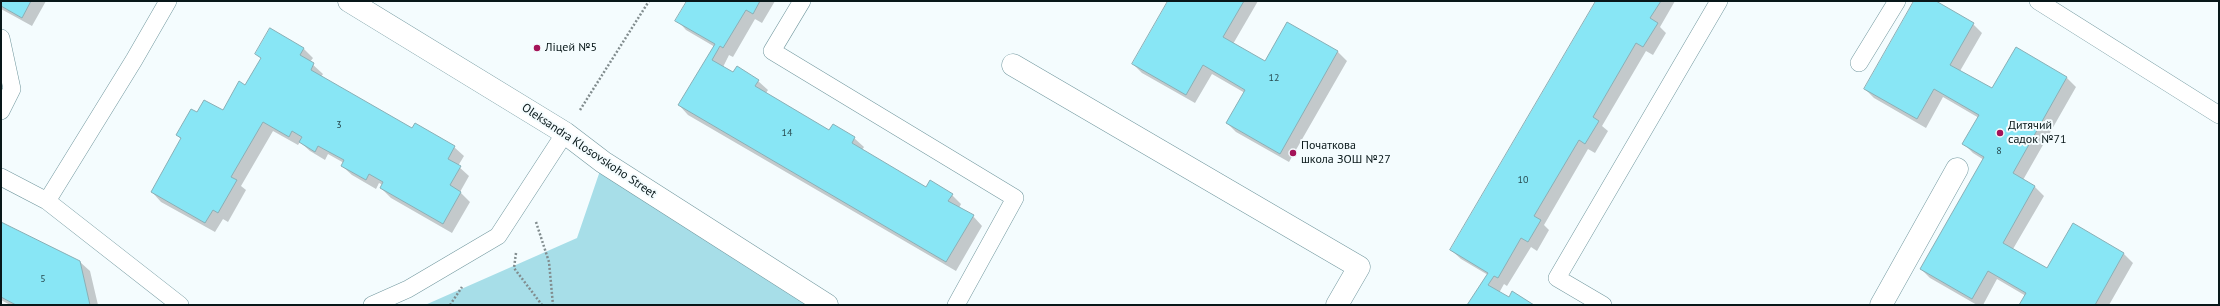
<!DOCTYPE html>
<html>
<head>
<meta charset="utf-8">
<style>
  body { margin:0 }
  #map { position:relative; width:2220px; height:306px; overflow:hidden; background:#f4fcfe; font-family:"PT Sans",sans-serif }
  canvas { display:block }
  .frame { position:absolute; inset:0; border:2px solid #081719; pointer-events:none }
</style>
</head>
<body>
<div id="map">
<canvas width="2220" height="306"></canvas>
<div class="frame"></div>
</div>
<script>
const g = document.querySelector('canvas').getContext('2d');
g.lineJoin = 'round';
function fill(path, color) {
  g.fillStyle = color;
  g.fill(path, 'evenodd');
}
function trace(path, color, width, dash) {
  g.strokeStyle = color;
  g.lineWidth = width;
  g.lineCap = dash ? 'butt' : 'round';
  g.setLineDash(dash || []);
  g.stroke(path);
}
function drawText(font, color, halo, rows, align = 'center') {
  g.font = font + ' "PT Sans",sans-serif';
  g.lineWidth = 4;
  g.setLineDash([]);
  g.textBaseline = 'middle';
  g.strokeStyle = halo;
  g.fillStyle = color;
  for (const [text, x, y, turn = 0] of rows) {
    g.save();
    g.translate(x, y);
    g.rotate((+turn || 0) * Math.PI / 180);
    g.textAlign = isNaN(turn) ? turn : align;
    if (halo) g.strokeText(text, 0, 0);
    g.fillText(text, 0, 0);
    g.restore();
  }
}
fill(new Path2D(`
  M 603,162 L 827,305 L 425,305 L 577,238 Z`), '#a7dee8');
fill(new Path2D(`
  M 1,1 L 46,1 L 32,26 L 1,9 Z
  M 688,1 L 775,1 L 762,23 L 755,19 L 733,57 L 729,55 L 723,67 L 733,74 L 758,81 L 768,90 L 766,93 L 830,131 L 854,138 L 864,147 L 862,150 L 926,188 L 952,195 L 961,204 L 959,208 L 973,216 L 982,226 L 956,271 L 688,115 L 679,105 L 715,47 L 686,30 L 677,20 Z
  M 1169,1 L 1258,1 L 1233,44 L 1265,62 L 1287,23 L 1338,52 L 1347,61 L 1289,162 L 1236,132 L 1227,123 L 1245,93 L 1212,74 L 1195,103 L 1142,73 L 1133,64 Z
  M 1597,1 L 1675,1 L 1660,27 L 1666,33 L 1653,55 L 1646,51 L 1602,126 L 1608,131 L 1595,153 L 1588,149 L 1544,225 L 1549,230 L 1537,251 L 1531,247 L 1507,286 L 1504,284 L 1499,293 L 1509,298 L 1513,292 L 1534,305 L 1468,305 L 1488,275 L 1461,259 L 1451,250 Z
  M 1915,1 L 1934,1 L 1973,24 L 1982,33 L 1960,71 L 1992,90 L 2016,49 L 2067,78 L 2076,87 L 2023,180 L 2035,187 L 2044,196 L 2013,249 L 2048,269 L 2073,225 L 2124,254 L 2133,263 L 2109,305 L 2021,305 L 2026,296 L 1997,279 L 1983,305 L 1977,305 L 1930,278 L 1921,269 L 1984,160 L 1973,153 L 1964,144 L 1979,118 L 1943,97 L 1926,128 L 1874,98 L 1865,89 Z
  M 270,30 L 304,49 L 313,58 L 310,62 L 323,74 L 321,77 L 412,129 L 454,147 L 464,156 L 458,166 L 469,176 L 460,192 L 470,202 L 452,233 L 391,198 L 381,188 L 383,185 L 379,183 L 376,189 L 352,175 L 342,166 L 344,163 L 328,154 L 325,160 L 310,151 L 300,142 L 298,145 L 273,131 L 241,186 L 246,190 L 228,222 L 223,219 L 215,232 L 161,202 L 152,192 L 182,140 L 177,135 L 197,114 L 223,112 L 246,86 L 262,59 L 257,54 Z
  M 1,223 L 80,262 L 90,271 L 98,305 L 10,305 L 1,300 Z`), '#0003');
const building = new Path2D(`
  M 1,1 L 31,1 L 22,18 L 1,6 Z
  M 687,1 L 760,1 L 753,14 L 746,10 L 723,48 L 720,46 L 712,60 L 733,72 L 737,66 L 759,80 L 755,86 L 829,130 L 833,124 L 855,137 L 852,143 L 926,187 L 930,180 L 953,194 L 948,201 L 974,215 L 946,262 L 678,105 L 715,44 L 675,21 Z
  M 1168,1 L 1244,1 L 1223,37 L 1265,61 L 1287,22 L 1338,51 L 1280,154 L 1226,123 L 1245,90 L 1203,65 L 1186,95 L 1132,64 Z
  M 1596,1 L 1661,1 L 1650,18 L 1658,23 L 1643,47 L 1636,43 L 1593,117 L 1599,121 L 1585,144 L 1579,140 L 1534,216 L 1541,220 L 1528,242 L 1521,238 L 1498,278 L 1494,276 L 1488,285 L 1509,297 L 1512,291 L 1534,305 L 1467,305 L 1488,273 L 1450,250 Z
  M 1914,1 L 1936,1 L 1974,23 L 1950,65 L 1992,88 L 2016,47 L 2067,77 L 2013,173 L 2035,186 L 2003,243 L 2047,268 L 2073,223 L 2124,253 L 2095,305 L 2019,305 L 2026,293 L 1988,271 L 1972,299 L 1920,269 L 1984,157 L 1962,144 L 1979,115 L 1934,89 L 1917,119 L 1864,89 Z
  M 270,28 L 304,48 L 300,55 L 314,63 L 311,70 L 412,128 L 415,123 L 455,146 L 448,159 L 461,166 L 450,185 L 461,192 L 443,224 L 380,188 L 383,182 L 369,174 L 366,180 L 341,166 L 344,160 L 318,146 L 315,152 L 299,142 L 302,137 L 292,131 L 289,137 L 263,122 L 231,177 L 237,180 L 218,213 L 213,210 L 205,223 L 151,192 L 181,138 L 176,135 L 191,109 L 197,112 L 204,100 L 223,110 L 239,81 L 245,85 L 261,58 L 255,54 Z
  M 1,222 L 80,261 L 90,305 L 16,305 L 1,297 Z`);
fill(building, '#88e6f5');
trace(building, '#89afb6', 1);
const service = new Path2D(`
  M 802,1 L 772,51 L 1015,198 L 956,305
  M 2038,1 L 2219,115
  M 1,38 L 12,89 L 1,111
  M 1859,63 L 1897,1
  M 1,177 L 47,201 L 180,305
  M 47,201 L 134,60 L 168,1
  M 372,305 L 408,289 L 498,236 L 565,133
  M 1603,305 L 1557,278 L 1719,1`);
const minor = new Path2D(`
  M 349,1 L 565,133 L 603,162 L 827,305
  M 1013,65 L 1359,267 L 1337,305
  M 1881,305 L 1957,169`);
trace(service, '#72989f', 18);
trace(minor, '#72989f', 23);
trace(new Path2D(`
  M 580,110 L 649,1
  M 536,222 L 549,262 L 553,305
  M 516,253 L 514,268 L 542,305
  M 450,305 L 462,287`), '#818c8e', 2.5, [2, 2]);
trace(service, '#fff', 17);
trace(minor, '#fff', 22);
for (const [x, y, r, color] of [
  [537,48,4,"#a31358"],
  [2000,133,4,"#a31358"],
  [1293,153,4,"#a31358"]
]) {
  const dot = new Path2D();
  dot.arc(x, y, r, 0, 2 * Math.PI);
  g.fillStyle = color;
  g.fill(dot);
  trace(dot, '#f4fcfe', 1.5);
}
drawText('10px', '#284b50', null, [
  ["12",1274,78],
  ["3",339,125],
  ["14",787,133],
  ["8",1999,151],
  ["10",1523,180],
  ["5",43,279]
]);
drawText('12px', '#081719', '#f4fcfe', [
  ["Ліцей №5",545,48],
  ["Дитячий",2008,126],
  ["садок №71",2008,140],
  ["Початкова",1301,146],
  ["школа ЗОШ №27",1301,160]
], 'left');
drawText('12px', '#081719', '#f4fcfe', [
  ["Oleksandra Klosovskoho Street",589,151,34]
]);
</script>
</body>
</html>
